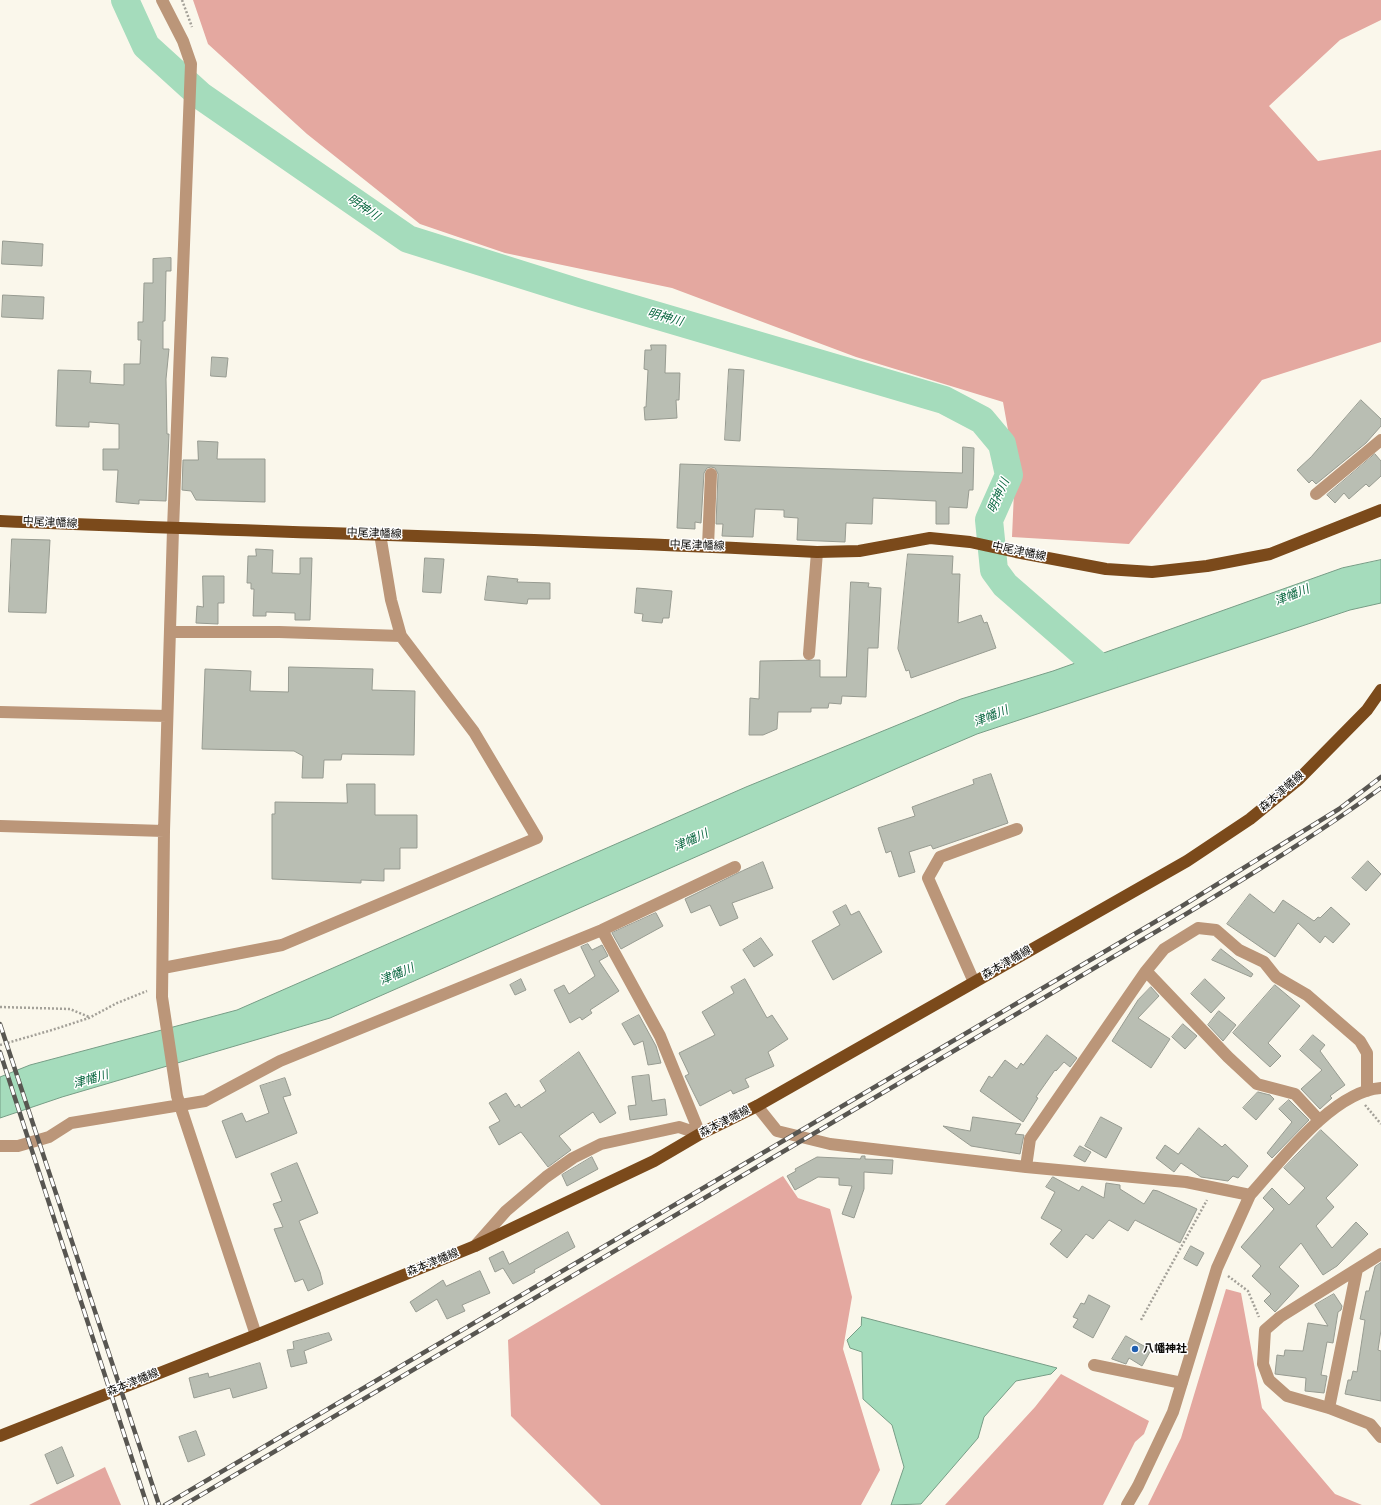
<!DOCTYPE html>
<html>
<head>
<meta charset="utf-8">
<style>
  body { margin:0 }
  canvas { display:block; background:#faf7eb }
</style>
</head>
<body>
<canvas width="1381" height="1505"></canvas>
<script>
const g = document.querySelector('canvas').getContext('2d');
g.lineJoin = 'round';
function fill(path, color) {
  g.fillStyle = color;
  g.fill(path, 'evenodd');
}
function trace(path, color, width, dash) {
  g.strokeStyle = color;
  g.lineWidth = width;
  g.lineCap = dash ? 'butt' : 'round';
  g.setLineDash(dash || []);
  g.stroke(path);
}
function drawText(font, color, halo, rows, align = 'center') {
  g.font = font + ' Roboto,"Noto Sans JP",sans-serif';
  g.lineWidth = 3;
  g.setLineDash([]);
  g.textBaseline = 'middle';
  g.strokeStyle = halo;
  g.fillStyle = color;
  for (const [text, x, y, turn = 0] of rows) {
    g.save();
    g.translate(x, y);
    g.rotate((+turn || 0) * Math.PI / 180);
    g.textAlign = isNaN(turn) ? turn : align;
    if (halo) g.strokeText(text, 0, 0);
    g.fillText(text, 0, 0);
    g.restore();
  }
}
fill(new Path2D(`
  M 193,0 L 1381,0 L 1381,20 L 1340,40 L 1269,106 L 1318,161 L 1381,150 L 1381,342 L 1262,380 L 1129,544 L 1012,537 L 1015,469 L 1003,402 L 856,357 L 672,288 L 505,253 L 420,224 L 307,134 L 208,44 Z
  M 783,1176 L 798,1198 L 830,1209 L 852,1297 L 843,1349 L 880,1470 L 861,1505 L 601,1505 L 511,1416 L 508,1340 Z
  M 1226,1289 L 1241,1293 L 1262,1408 L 1335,1494 L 1362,1505 L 1148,1505 L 1181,1438 Z
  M 1061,1374 L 1149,1421 L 1144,1434 L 1135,1442 L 1103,1505 L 945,1505 L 1035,1407 Z
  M 105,1467 L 121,1505 L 29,1505 Z`), '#e4a8a0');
const water = new Path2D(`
  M 1381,560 L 1381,603 L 1350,610 L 977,734 L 900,767 L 330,1018 L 62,1097 L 0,1118 L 0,1077 L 30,1065 L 237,1010 L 746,787 L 961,699 L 1053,671 L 1342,568 Z
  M 862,1317 L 1057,1368 L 1051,1374 L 1016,1381 L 984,1417 L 978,1438 L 921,1504 L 891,1505 L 904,1467 L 892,1425 L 863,1399 L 862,1352 L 850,1348 L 847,1340 L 861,1326 Z`);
fill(water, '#a5dcbc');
trace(water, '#779d86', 1);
trace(new Path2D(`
  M 125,0 L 146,46 L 201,96 L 408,239 L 580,293 L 944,400 L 982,420 L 1002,444 L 1009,475 L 989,520 L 994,570 L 1005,585 L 1104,671`), '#a5dcbc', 28);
const building = new Path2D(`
  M 3,241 L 43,244 L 42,266 L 2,264 Z
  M 171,258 L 171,271 L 166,271 L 165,321 L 163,321 L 163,349 L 169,349 L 166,379 L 167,434 L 169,434 L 166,501 L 139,500 L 139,504 L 116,502 L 118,470 L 103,470 L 103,449 L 119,449 L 119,424 L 89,422 L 89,427 L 56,426 L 58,370 L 91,371 L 90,383 L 124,385 L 124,364 L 140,364 L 141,340 L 138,340 L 138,322 L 143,322 L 144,283 L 153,283 L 153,259 Z
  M 3,295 L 44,297 L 43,319 L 2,317 Z
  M 651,345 L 666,345 L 665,373 L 680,373 L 679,400 L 676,400 L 677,418 L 645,420 L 644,407 L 646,407 L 648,370 L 644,369 L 645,350 L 651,350 Z
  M 212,357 L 228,358 L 226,377 L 211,376 Z
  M 729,369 L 744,370 L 740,441 L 725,440 Z
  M 1361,400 L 1381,419 L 1381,426 L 1366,443 L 1316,484 L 1312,480 L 1309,483 L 1297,470 L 1311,457 Z
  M 198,441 L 218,442 L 217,459 L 265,459 L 265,502 L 196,500 L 191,491 L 182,490 L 183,460 L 198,460 Z
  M 963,447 L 974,448 L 973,490 L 969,490 L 967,508 L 949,507 L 949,524 L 936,524 L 936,501 L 873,498 L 872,524 L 846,523 L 845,542 L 797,540 L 798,518 L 784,517 L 784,510 L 755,509 L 753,537 L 722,536 L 723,524 L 716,524 L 718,474 L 715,468 L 711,467 L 707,468 L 704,473 L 701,523 L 695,522 L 695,529 L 677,528 L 680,464 L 962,473 Z
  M 1375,454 L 1381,461 L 1381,476 L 1369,487 L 1366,484 L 1349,499 L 1344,493 L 1335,503 L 1327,495 Z
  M 12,539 L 50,540 L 46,613 L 9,612 Z
  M 256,549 L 273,550 L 272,573 L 300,574 L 300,558 L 312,558 L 310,620 L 295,620 L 295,613 L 266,612 L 266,616 L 253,616 L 254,589 L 251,589 L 251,583 L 247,583 L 248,556 L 256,556 Z
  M 908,554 L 953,556 L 952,574 L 960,574 L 958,623 L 981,615 L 984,623 L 987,622 L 996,648 L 911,678 L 909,670 L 906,671 L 898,649 Z
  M 425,558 L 444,559 L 441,593 L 423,592 Z
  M 203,576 L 224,576 L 224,603 L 218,603 L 218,624 L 196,623 L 197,606 L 203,607 Z
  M 488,576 L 518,579 L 517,582 L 550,583 L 550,599 L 528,599 L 527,604 L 485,600 Z
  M 851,582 L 869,583 L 868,587 L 881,588 L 878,648 L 868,648 L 866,697 L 842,696 L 841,704 L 829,703 L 828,708 L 811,708 L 811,712 L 778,712 L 777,729 L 763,735 L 749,735 L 750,698 L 759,699 L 760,661 L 820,660 L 820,677 L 846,677 Z
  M 637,588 L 672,591 L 669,618 L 663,618 L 662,623 L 642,621 L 643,614 L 635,613 Z
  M 289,667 L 373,669 L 372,690 L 415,691 L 414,755 L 342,754 L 341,760 L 324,760 L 323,778 L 302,778 L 303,756 L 294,751 L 202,749 L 205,669 L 251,671 L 250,691 L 288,692 Z
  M 991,774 L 1008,823 L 933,849 L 931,845 L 909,852 L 915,872 L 899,877 L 891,851 L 886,853 L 878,828 L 915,816 L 912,807 L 974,784 L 973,780 Z
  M 347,784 L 375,784 L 375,815 L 417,815 L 417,848 L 400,848 L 400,869 L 384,869 L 384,881 L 361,880 L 361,883 L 272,879 L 272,814 L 275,814 L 275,802 L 347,803 Z
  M 1368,861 L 1381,874 L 1366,891 L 1352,878 Z
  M 763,862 L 773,888 L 732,903 L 738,918 L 720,926 L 710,905 L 691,913 L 685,899 L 742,871 Z
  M 1250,894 L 1274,913 L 1283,900 L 1314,921 L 1318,917 L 1320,918 L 1331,907 L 1350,924 L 1333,943 L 1325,936 L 1320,943 L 1298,923 L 1275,957 L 1227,924 Z
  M 846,905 L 851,915 L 859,911 L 882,952 L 833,980 L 812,941 L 840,925 L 833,912 Z
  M 656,913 L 663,926 L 621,949 L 612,933 Z
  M 761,938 L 773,955 L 754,967 L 743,950 Z
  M 588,944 L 592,950 L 602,945 L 608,956 L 599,961 L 619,991 L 590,1010 L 592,1013 L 582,1020 L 580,1017 L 570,1023 L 554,990 L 564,985 L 569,994 L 595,976 L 581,947 Z
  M 1221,949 L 1253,974 L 1251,977 L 1212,960 Z
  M 521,979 L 526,990 L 515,995 L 510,985 Z
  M 745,979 L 767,1018 L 772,1015 L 788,1039 L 768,1052 L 774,1066 L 745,1079 L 749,1087 L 733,1094 L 731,1090 L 700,1106 L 685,1076 L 689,1074 L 679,1053 L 715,1035 L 702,1012 L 734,993 L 731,987 Z
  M 1205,979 L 1225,998 L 1211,1013 L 1191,994 Z
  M 1275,985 L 1300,1006 L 1268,1043 L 1281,1056 L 1270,1067 L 1233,1033 Z
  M 1151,987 L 1159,996 L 1138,1018 L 1170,1039 L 1151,1068 L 1112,1041 L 1138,1000 Z
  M 1219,1011 L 1236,1025 L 1223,1041 L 1208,1025 Z
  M 639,1015 L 656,1046 L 661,1063 L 648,1065 L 643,1041 L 634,1045 L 622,1024 Z
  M 1183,1024 L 1197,1036 L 1185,1049 L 1172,1037 Z
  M 1047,1035 L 1077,1058 L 1070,1067 L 1064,1062 L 1056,1071 L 1055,1070 L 1036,1097 L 1038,1098 L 1023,1122 L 980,1091 L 989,1076 L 992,1078 L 1005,1060 L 1017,1069 L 1021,1063 L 1023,1065 Z
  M 1313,1035 L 1325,1045 L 1320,1051 L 1345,1085 L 1330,1096 L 1332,1098 L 1320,1109 L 1301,1089 L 1322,1070 L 1300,1050 Z
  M 579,1052 L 616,1113 L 600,1123 L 593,1112 L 559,1136 L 571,1150 L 548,1167 L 521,1132 L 499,1145 L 489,1127 L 500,1121 L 489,1103 L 506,1093 L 515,1107 L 519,1104 L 521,1108 L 546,1091 L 540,1081 Z
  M 649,1075 L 652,1101 L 665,1099 L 667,1115 L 630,1120 L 628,1106 L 636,1105 L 632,1077 Z
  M 285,1078 L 291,1095 L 283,1097 L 297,1133 L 236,1158 L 222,1121 L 242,1113 L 246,1122 L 269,1113 L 260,1086 Z
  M 1258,1092 L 1270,1095 L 1274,1099 L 1256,1120 L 1243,1108 Z
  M 1289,1100 L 1309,1120 L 1272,1158 L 1267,1153 L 1292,1122 L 1279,1109 Z
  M 973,1117 L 1021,1124 L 1015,1134 L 1024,1135 L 1020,1154 L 971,1146 L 943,1126 L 970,1131 Z
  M 1101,1117 L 1122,1128 L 1106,1158 L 1085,1146 Z
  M 1199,1128 L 1222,1147 L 1225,1144 L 1248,1166 L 1238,1178 L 1233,1176 L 1228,1181 L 1201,1177 L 1181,1163 L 1174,1172 L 1156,1158 L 1165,1145 L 1178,1154 Z
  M 1321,1130 L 1358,1165 L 1326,1198 L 1334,1207 L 1316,1226 L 1332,1248 L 1356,1222 L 1368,1234 L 1337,1266 L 1323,1275 L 1301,1243 L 1279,1267 L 1299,1286 L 1275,1312 L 1264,1301 L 1271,1294 L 1252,1276 L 1261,1266 L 1241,1247 L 1274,1209 L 1263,1198 L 1272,1188 L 1289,1205 L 1305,1188 L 1284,1168 Z
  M 1080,1146 L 1091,1152 L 1085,1162 L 1074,1156 Z
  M 862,1156 L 865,1156 L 865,1159 L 893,1160 L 892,1174 L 864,1172 L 864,1189 L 854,1218 L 842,1214 L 852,1186 L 839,1185 L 839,1178 L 818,1177 L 795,1190 L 787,1176 L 796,1171 L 795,1169 L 817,1157 L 860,1159 Z
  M 592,1157 L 598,1169 L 567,1186 L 562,1175 Z
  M 297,1163 L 318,1213 L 299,1221 L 320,1272 L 323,1284 L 308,1291 L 303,1279 L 295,1282 L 274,1229 L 283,1227 L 273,1204 L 282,1201 L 271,1174 Z
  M 1053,1177 L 1079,1191 L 1082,1186 L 1104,1198 L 1106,1183 L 1120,1185 L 1120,1189 L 1144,1204 L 1153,1190 L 1158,1191 L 1197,1209 L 1180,1243 L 1135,1220 L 1128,1231 L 1109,1220 L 1093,1239 L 1086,1234 L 1067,1258 L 1050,1244 L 1062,1230 L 1041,1218 L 1055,1192 L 1046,1187 Z
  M 568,1232 L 575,1247 L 534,1270 L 535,1272 L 513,1284 L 503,1268 L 495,1272 L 489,1258 L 503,1251 L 509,1264 Z
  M 1191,1246 L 1204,1253 L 1197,1266 L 1184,1259 Z
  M 1381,1263 L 1381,1330 L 1378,1350 L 1381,1351 L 1381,1401 L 1345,1394 L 1348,1380 L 1351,1380 L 1353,1371 L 1357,1372 L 1365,1320 L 1360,1319 L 1366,1291 L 1369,1291 L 1375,1267 Z
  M 480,1271 L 490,1293 L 462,1305 L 465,1311 L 447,1319 L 437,1299 L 416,1312 L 410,1302 L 443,1280 L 446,1286 Z
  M 1334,1294 L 1342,1306 L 1341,1310 L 1338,1312 L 1333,1343 L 1327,1342 L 1321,1375 L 1327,1376 L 1324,1393 L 1305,1391 L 1306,1378 L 1275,1374 L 1277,1355 L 1284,1356 L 1285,1350 L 1303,1351 L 1308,1323 L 1328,1326 L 1315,1305 Z
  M 1089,1295 L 1110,1306 L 1093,1338 L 1073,1327 L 1078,1319 L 1073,1317 L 1081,1303 L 1084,1304 Z
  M 329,1333 L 332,1340 L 304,1351 L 307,1363 L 291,1367 L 287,1350 L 294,1349 L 293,1342 Z
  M 1126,1336 L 1151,1350 L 1142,1366 L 1129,1358 L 1126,1364 L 1112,1359 Z
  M 260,1363 L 267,1388 L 233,1398 L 230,1388 L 194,1398 L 189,1378 L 208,1373 L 209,1377 Z
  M 196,1431 L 205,1455 L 188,1462 L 179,1437 Z
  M 62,1447 L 74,1476 L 57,1484 L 45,1455 Z`);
fill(building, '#b9beb3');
trace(building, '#979b91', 1);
trace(new Path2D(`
  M 182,0 L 192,27
  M 0,1007 L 70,1009 L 89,1017
  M 0,1045 L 52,1030 L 89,1018 L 117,1003 L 147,991
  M 1365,1105 L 1381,1124
  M 1228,1276 L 1248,1291 L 1259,1317
  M 1141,1320 L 1207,1200`), '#a3a098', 2.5, [2, 2]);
trace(new Path2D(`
  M 162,0 L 183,41 L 191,64 L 173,529 L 164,831 L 162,997 L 177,1096 L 256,1335
  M 1316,494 L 1381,440
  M 708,546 L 711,474
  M 170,632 L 279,632 L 401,636
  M 809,654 L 817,552
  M 0,712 L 167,716
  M 0,826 L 164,831
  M 602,930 L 660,1036 L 700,1134
  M 163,968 L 282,945 L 537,838 L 474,732 L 401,636 L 391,600 L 380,534
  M 1146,971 L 1228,1057 L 1257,1084 L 1295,1094 L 1319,1120
  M 974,982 L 928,878 L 940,857 L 1017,829
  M 757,1106 L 777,1131 L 830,1144 L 1026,1167 L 1186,1182 L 1250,1195 C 1281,1161 1333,1091 1381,1088
  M 0,1146 L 18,1146 L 49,1137 L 71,1123 L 205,1101 L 280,1061 L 602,930 L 735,867
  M 1026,1167 L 1030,1139 L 1146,971 L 1164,949 L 1198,928 L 1216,930 L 1239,950 L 1264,962 L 1276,977 L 1307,995 L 1360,1041 L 1367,1053 L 1367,1091
  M 475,1246 L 506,1211 L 546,1177 L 573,1158 L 601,1144 L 679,1127 L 700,1134
  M 1381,1254 L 1280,1317 L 1265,1330 L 1263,1364 L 1269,1380 L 1287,1396 L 1329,1408 L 1370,1424 L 1381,1437
  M 1094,1365 L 1182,1383
  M 1329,1408 L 1357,1269
  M 1127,1505 L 1138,1486 L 1173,1412 L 1217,1268 L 1250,1195`), '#bb9679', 12);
trace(new Path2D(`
  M 0,521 C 272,533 545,538 817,552 L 859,551 L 930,538 L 970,542 L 1016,552 L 1106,569 L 1152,572 L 1207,566 L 1270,554 L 1381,510
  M 0,1436 L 256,1335 L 475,1246 L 654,1161 L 700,1134 L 757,1106 L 1187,861 L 1250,819 L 1299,779 L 1367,710 L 1381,690`), '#7b4a1b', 12);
const rail = new Path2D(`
  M 0,1024 L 159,1505
  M 0,1052 L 147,1505
  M 165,1505 L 1182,906 L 1339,809 L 1381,777
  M 184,1505 L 1186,914 C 1252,874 1318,834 1381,788`);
trace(rail, '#585651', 4.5);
trace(rail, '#fff', 3, [9]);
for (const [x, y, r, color] of [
  [1135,1349,4,"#205fb0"]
]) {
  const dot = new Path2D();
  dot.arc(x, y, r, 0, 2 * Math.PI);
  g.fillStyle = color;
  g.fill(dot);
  trace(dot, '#fff', 1.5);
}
drawText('11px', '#0c0b08', '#fff', [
  ["中尾津幡線",50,523,3],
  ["中尾津幡線",374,534,2],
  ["中尾津幡線",697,546,2],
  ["中尾津幡線",1019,552,12],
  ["森本津幡線",1282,792,-41],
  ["森本津幡線",1007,963,-30],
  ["森本津幡線",725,1122,-27],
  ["森本津幡線",433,1263,-22],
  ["森本津幡線",133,1383,-22]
]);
drawText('bold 11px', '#0c0b08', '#fff', [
  ["八幡神社",1143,1349]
], 'left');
drawText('italic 12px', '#0b6841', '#fff', [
  ["明神川",363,208,34],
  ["明神川",665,318,16],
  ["明神川",999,496,-66],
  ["津幡川",1292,596,-22],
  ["津幡川",991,717,-22],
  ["津幡川",691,841,-24],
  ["津幡川",397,975,-23],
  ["津幡川",91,1080,-16]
]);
</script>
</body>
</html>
